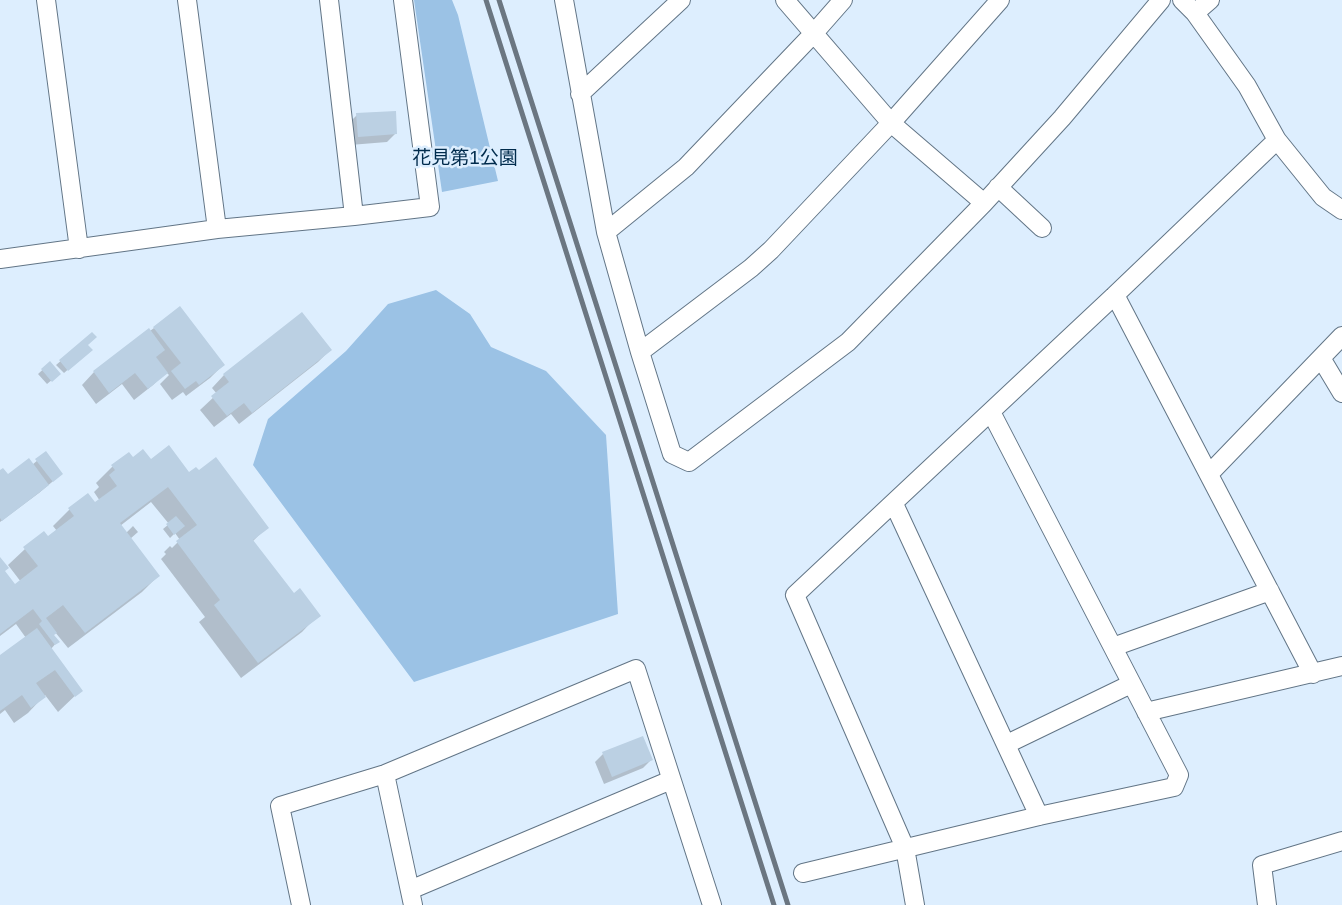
<!DOCTYPE html>
<html>
<head>
<meta charset="utf-8">
<style>
  body { margin:0 }
  canvas { display:block; background:#ddeefe }
</style>
</head>
<body>
<canvas width="1342" height="905"></canvas>
<script>
const g = document.querySelector('canvas').getContext('2d');
g.lineJoin = 'round';
function fill(path, color) {
  g.fillStyle = color;
  g.fill(path, 'evenodd');
}
function trace(path, color, width, dash) {
  g.strokeStyle = color;
  g.lineWidth = width;
  g.lineCap = dash ? 'butt' : 'round';
  g.setLineDash(dash || []);
  g.stroke(path);
}
function drawText(font, color, halo, rows, align = 'center') {
  g.font = font + ' Arial,"Noto Sans JP",sans-serif';
  g.lineWidth = 5;
  g.setLineDash([]);
  g.textBaseline = 'middle';
  g.strokeStyle = halo;
  g.fillStyle = color;
  for (const [text, x, y, turn = 0] of rows) {
    g.save();
    g.translate(x, y);
    g.rotate((+turn || 0) * Math.PI / 180);
    g.textAlign = isNaN(turn) ? turn : align;
    if (halo) g.strokeText(text, 0, 0);
    g.fillText(text, 0, 0);
    g.restore();
  }
}
fill(new Path2D(`
  M 414,0 L 452,0 L 458,15 L 498,181 L 442,192 Z
  M 436,290 L 470,314 L 491,347 L 546,371 L 606,435 L 618,614 L 414,682 L 253,465 L 268,419 L 346,351 L 388,304 Z`), '#9bc2e5');
fill(new Path2D(`
  M 357,115 L 395,134 L 387,142 L 350,145 L 349,123 Z
  M 154,328 L 223,365 L 210,378 L 186,396 L 183,392 L 172,400 L 160,384 L 169,375 L 166,372 L 153,385 L 134,400 L 122,384 L 96,404 L 82,385 L 94,372 Z
  M 92,334 L 86,345 L 90,350 L 64,373 L 56,365 Z
  M 330,350 L 318,362 L 239,424 L 231,414 L 214,427 L 200,410 L 217,394 L 212,388 L 224,375 Z
  M 50,363 L 59,374 L 47,384 L 38,374 Z
  M 45,454 L 58,477 L 39,493 L 0,522 L 0,472 L 7,476 L 32,465 Z
  M 128,454 L 132,459 L 150,462 L 189,475 L 267,527 L 252,542 L 293,596 L 318,615 L 302,632 L 241,678 L 199,622 L 205,617 L 161,559 L 166,554 L 164,552 L 170,546 L 172,548 L 180,540 L 175,533 L 170,538 L 163,529 L 169,524 L 151,502 L 120,526 L 126,533 L 133,526 L 138,532 L 130,539 L 158,576 L 142,592 L 68,648 L 55,632 L 52,635 L 57,642 L 51,649 L 81,690 L 58,712 L 45,695 L 28,713 L 14,723 L 5,710 L 0,714 L 0,657 L 26,638 L 16,624 L 0,636 L 0,560 L 3,571 L 15,586 L 21,582 L 8,565 L 25,549 L 48,538 L 57,531 L 53,526 L 69,510 L 87,495 L 94,505 L 100,501 L 94,492 L 99,487 L 96,483 L 112,467 Z
  M 603,754 L 651,760 L 643,768 L 604,784 L 595,762 Z`), '#0003');
fill(new Path2D(`
  M 396,111 L 397,134 L 358,137 L 356,113 Z
  M 180,306 L 225,365 L 199,385 L 196,381 L 185,389 L 171,371 L 181,363 L 153,327 Z
  M 302,312 L 332,350 L 252,413 L 244,403 L 227,416 L 211,396 L 229,382 L 223,374 Z
  M 149,328 L 165,350 L 156,357 L 168,373 L 148,389 L 135,373 L 109,393 L 93,371 Z
  M 92,332 L 97,337 L 88,345 L 93,350 L 68,371 L 59,360 Z
  M 50,361 L 61,374 L 52,382 L 41,369 Z
  M 169,445 L 189,472 L 196,467 L 199,470 L 216,457 L 269,528 L 253,540 L 294,593 L 300,588 L 321,616 L 258,663 L 214,605 L 220,600 L 176,541 L 197,525 L 168,487 L 120,523 L 160,576 L 85,633 L 63,605 L 46,618 L 57,633 L 54,635 L 60,642 L 55,645 L 39,624 L 42,621 L 33,609 L 0,634 L 0,557 L 9,568 L 5,571 L 15,584 L 38,566 L 23,547 L 44,531 L 48,536 L 74,516 L 68,508 L 88,493 L 95,502 L 117,486 L 109,475 L 115,470 L 111,465 L 129,452 L 133,457 L 143,449 L 151,459 Z
  M 46,451 L 63,474 L 53,482 L 35,459 Z
  M 29,458 L 49,485 L 2,521 L 0,518 L 0,470 L 3,468 L 8,474 Z
  M 176,516 L 185,526 L 174,535 L 166,524 Z
  M 37,628 L 83,691 L 75,697 L 55,670 L 36,683 L 46,697 L 31,708 L 22,695 L 0,711 L 0,655 Z
  M 643,736 L 653,760 L 612,777 L 602,752 Z`), '#bbd0e3');
const street = new Path2D(`
  M 46,0 L 79,249
  M 187,0 L 217,229
  M 329,0 L 354,216
  M 564,0 L 606,232 L 640,352 L 672,454 L 689,462 L 848,342 L 984,203 L 1062,118 L 1161,0
  M 785,0 L 891,123 L 984,203
  M 1182,0 L 1195,13 L 1247,86 L 1277,140 L 1323,197 L 1342,210
  M 1195,13 L 1210,0
  M 580,94 L 681,0
  M 998,187 L 1042,228
  M 606,232 L 686,167 L 814,33 L 843,0
  M 0,259 L 217,229 L 354,216 L 430,207 L 403,0
  M 1115,295 L 1313,674
  M 640,352 L 751,268 L 771,250 L 891,123 L 1000,0
  M 1321,358 L 1342,393
  M 1209,474 L 1342,336
  M 894,504 L 1039,816
  M 1113,647 L 1270,591
  M 1146,712 L 1342,666
  M 1007,744 L 1131,684
  M 385,774 L 413,905
  M 803,873 L 1039,816 L 1174,787 L 1179,775 L 991,412
  M 410,890 L 671,780
  M 301,905 L 280,806 L 385,774 L 636,669 L 712,905
  M 915,905 L 905,848 L 795,595 L 1115,295 L 1277,140
  M 1267,905 L 1262,865 L 1342,841`);
trace(street, '#627586', 20);
trace(street, '#fff', 18);
trace(new Path2D(`
  M 486,0 L 774,905
  M 499,0 L 788,905`), '#6b7681', 5);
drawText('19px', '#002b4c', '#ddeefe', [
  ["花見第1公園",465,159]
]);
</script>
</body>
</html>
